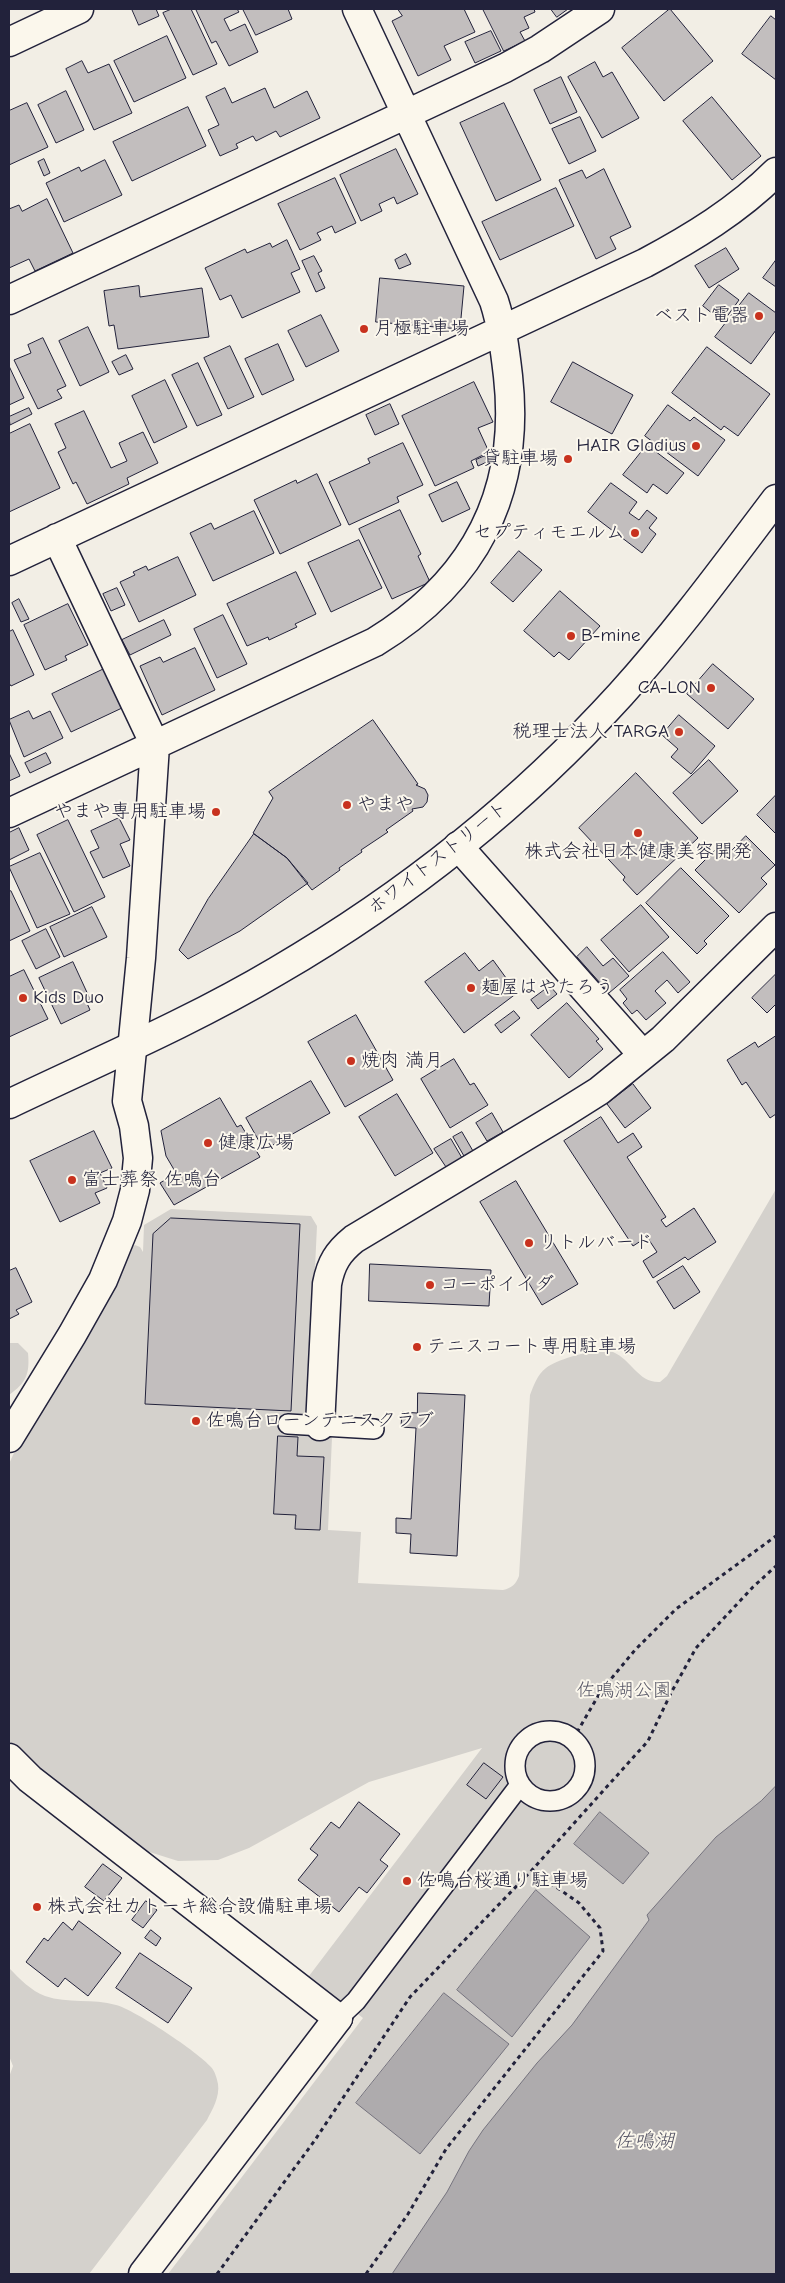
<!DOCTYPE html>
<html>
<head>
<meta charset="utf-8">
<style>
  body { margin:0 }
  #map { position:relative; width:785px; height:2283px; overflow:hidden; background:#f2eee5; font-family:"Comic Neue",sans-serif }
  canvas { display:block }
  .frame { position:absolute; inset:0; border:10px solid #22223b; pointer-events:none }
</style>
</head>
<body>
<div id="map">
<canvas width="785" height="2283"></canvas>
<div class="frame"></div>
</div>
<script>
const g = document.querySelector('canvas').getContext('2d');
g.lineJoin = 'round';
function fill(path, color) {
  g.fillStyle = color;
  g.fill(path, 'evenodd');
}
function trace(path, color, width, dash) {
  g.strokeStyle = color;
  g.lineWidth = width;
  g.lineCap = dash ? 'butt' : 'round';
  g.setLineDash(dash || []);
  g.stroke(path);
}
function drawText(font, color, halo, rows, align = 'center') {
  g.font = font + ' "Comic Neue","Klee One",sans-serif';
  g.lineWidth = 4;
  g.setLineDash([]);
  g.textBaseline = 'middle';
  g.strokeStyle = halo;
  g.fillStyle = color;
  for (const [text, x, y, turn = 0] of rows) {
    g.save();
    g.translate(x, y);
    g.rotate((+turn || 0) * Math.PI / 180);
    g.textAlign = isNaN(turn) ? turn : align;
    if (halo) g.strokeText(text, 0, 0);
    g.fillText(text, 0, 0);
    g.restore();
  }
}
fill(new Path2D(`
  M 776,1189 L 776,1835 L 650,1920 L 639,1936 L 454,2274 L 168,2274 L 363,2018 L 309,1976 L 482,1748 L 369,1782 L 249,1848 L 218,1860 L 178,1861 L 140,1849 L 38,1770 L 9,1741 L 9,1464 L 13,1455 L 83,1341 L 130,1249 L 135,1245 L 140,1247 L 143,1252 L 144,1225 L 171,1209 L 311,1216 L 317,1226 L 307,1435 L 332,1437 L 328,1530 L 361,1532 L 358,1583 L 503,1590 C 512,1588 516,1584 519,1576 L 530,1395 C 534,1385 537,1375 546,1368 C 558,1359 598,1347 613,1352 C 632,1360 638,1383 660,1382 L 667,1376 Z
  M 9,1343 L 18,1343 L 28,1353 C 30,1374 26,1383 9,1395 Z
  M 9,1968 C 19,1978 31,1991 45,1996 C 68,2004 93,1998 116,2005 C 135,2010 198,2052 211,2067 C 215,2071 217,2079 218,2084 C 220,2097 212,2110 207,2120 L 89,2274 L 9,2274 L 9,2077 L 13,2066 L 9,2056 Z`), '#d4d1cc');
const water = new Path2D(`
  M 776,1786 L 776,2274 L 392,2274 L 447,2192 L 469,2151 L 483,2130 L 537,2063 L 572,2025 L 649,1920 L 647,1915 L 716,1837 L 761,1801 Z
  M 600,1812 L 649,1853 L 623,1884 L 574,1844 Z
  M 536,1890 L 590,1937 L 512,2037 L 457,1990 Z
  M 444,1993 L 509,2044 L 420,2154 L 356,2103 Z`);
fill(water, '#aeabad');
trace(water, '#76747f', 1);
const building = new Path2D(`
  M 132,9 L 156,9 L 159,16 L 139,25 Z
  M 172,9 L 191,9 L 217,64 L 193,75 L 163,13 Z
  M 196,9 L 237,9 L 239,12 L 224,19 L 230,31 L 245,24 L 258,52 L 229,66 L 216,41 L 212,43 Z
  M 243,9 L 288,9 L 292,19 L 256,35 Z
  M 398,9 L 464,9 L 475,32 L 444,46 L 451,60 L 418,76 L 392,21 L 402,16 Z
  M 483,9 L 534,9 L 535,12 L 524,17 L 529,28 L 520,32 L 525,41 L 504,51 Z
  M 551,9 L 568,9 L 557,17 Z
  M 670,9 L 713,61 L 664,101 L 622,48 Z
  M 771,16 L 776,20 L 776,80 L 742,54 Z
  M 491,31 L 501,51 L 475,63 L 465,42 Z
  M 167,36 L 186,78 L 134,102 L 114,61 Z
  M 82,61 L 88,73 L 109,64 L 132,113 L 94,130 L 66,69 Z
  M 595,62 L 603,77 L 612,72 L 639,118 L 602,138 L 568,77 Z
  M 561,77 L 577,112 L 550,124 L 534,90 Z
  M 225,88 L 232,103 L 265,88 L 274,108 L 307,91 L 320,118 L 280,137 L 276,131 L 256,141 L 253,136 L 236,144 L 238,148 L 220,156 L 208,130 L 219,125 L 206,97 Z
  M 66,91 L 84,130 L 56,143 L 38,105 Z
  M 712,97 L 761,156 L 732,180 L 683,121 Z
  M 27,103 L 48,147 L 9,165 L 9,111 Z
  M 504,103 L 541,180 L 496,201 L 460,123 Z
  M 188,107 L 206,146 L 132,181 L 113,142 Z
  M 580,117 L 596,151 L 569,164 L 552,129 Z
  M 396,149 L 418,194 L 397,204 L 394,197 L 379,204 L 382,211 L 361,221 L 340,175 Z
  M 44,159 L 50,173 L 44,176 L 38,162 Z
  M 105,160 L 122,195 L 64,222 L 46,183 L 79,167 L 81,171 Z
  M 604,169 L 631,227 L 610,237 L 616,249 L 596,259 L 559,180 L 582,170 L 586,178 Z
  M 335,178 L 356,223 L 335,233 L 332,226 L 317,233 L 321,240 L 300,250 L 278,204 Z
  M 556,188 L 574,226 L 500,260 L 482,222 Z
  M 47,199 L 73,253 L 35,271 L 29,259 L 9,268 L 9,209 L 19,205 L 22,211 Z
  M 287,240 L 300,269 L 291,273 L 300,292 L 242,318 L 231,295 L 220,300 L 205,268 L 245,249 L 247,253 L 270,243 L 272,247 Z
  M 726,248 L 739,269 L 709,288 L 695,266 Z
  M 406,254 L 411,264 L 399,269 L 395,260 Z
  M 314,256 L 322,271 L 318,273 L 325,288 L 316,292 L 302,261 Z
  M 776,260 L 776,287 L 763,278 Z
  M 380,278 L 464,286 L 460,329 L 376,322 Z
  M 719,285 L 739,300 L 723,322 L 703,306 Z
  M 139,286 L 140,297 L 202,288 L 209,337 L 118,349 L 114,325 L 109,326 L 104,291 Z
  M 749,293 L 776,313 L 776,330 L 751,364 L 715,337 Z
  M 321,315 L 339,351 L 306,367 L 288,331 Z
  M 88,327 L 109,372 L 80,386 L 59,341 Z
  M 43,338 L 66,386 L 57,390 L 62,398 L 38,409 L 14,360 L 31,353 L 28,345 Z
  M 278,344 L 294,380 L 262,395 L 245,359 Z
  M 230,346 L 254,397 L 228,409 L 204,358 Z
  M 707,347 L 770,394 L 738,436 L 724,426 L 721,430 L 672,393 Z
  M 126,355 L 133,369 L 119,375 L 112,362 Z
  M 573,362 L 633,395 L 612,434 L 551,402 Z
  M 198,363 L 222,415 L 197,426 L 172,375 Z
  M 9,366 L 24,398 L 9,405 Z
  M 165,380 L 187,427 L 154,443 L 132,396 Z
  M 474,382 L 493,422 L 478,428 L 489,452 L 471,461 L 474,468 L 435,486 L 402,416 Z
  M 390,404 L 399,424 L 375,435 L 366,415 Z
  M 668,405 L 690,421 L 694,417 L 725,440 L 698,476 L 645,436 Z
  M 29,408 L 32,414 L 10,425 L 9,417 Z
  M 84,411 L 111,468 L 127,461 L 119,443 L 143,432 L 158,463 L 127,478 L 129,484 L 87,504 L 76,482 L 73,484 L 58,452 L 66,448 L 55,424 Z
  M 30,424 L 60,488 L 9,512 L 9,434 Z
  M 403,443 L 423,485 L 397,497 L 399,502 L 349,525 L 329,482 L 370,463 L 368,459 Z
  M 647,445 L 684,473 L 667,494 L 653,484 L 647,493 L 623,475 Z
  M 485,456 L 487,462 L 478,466 L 476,460 Z
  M 317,474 L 341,525 L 280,554 L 254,500 L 296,480 L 297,483 Z
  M 457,482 L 470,509 L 442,522 L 429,495 Z
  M 611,483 L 637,502 L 629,513 L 639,520 L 647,510 L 657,518 L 649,528 L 656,534 L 642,553 L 588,512 Z
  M 400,510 L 421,554 L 418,556 L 430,582 L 392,599 L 359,529 Z
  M 254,511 L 274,553 L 213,581 L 190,533 L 211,523 L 214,529 Z
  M 359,540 L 382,588 L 331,612 L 308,563 Z
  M 519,551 L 542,570 L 513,602 L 491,583 Z
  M 178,557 L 196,595 L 139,622 L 120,582 L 135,575 L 133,572 L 146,566 L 148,570 Z
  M 296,572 L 316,614 L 295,624 L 297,627 L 269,640 L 268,637 L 247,646 L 227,604 Z
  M 117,588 L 125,605 L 111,611 L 103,594 Z
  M 560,591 L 600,626 L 569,660 L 559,652 L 554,657 L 524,631 Z
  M 19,599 L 29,619 L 21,622 L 12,603 Z
  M 68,604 L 88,645 L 65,656 L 67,660 L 45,670 L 24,625 Z
  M 223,615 L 247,664 L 217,678 L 194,629 Z
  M 164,620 L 171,635 L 130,655 L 122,640 Z
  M 13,630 L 34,675 L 11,686 L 9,683 L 9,632 Z
  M 195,648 L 215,690 L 162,715 L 140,666 L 160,657 L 163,662 Z
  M 713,664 L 754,699 L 728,729 L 687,694 Z
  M 104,669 L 122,708 L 71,732 L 52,694 Z
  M 29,711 L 33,719 L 50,711 L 63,738 L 24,757 L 9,720 Z
  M 679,715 L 715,746 L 691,774 L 671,757 L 678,749 L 662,735 Z
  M 373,720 L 418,784 L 416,785 L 425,789 L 428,795 L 427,802 L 423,807 L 412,809 L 413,811 L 386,830 L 388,832 L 361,850 L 362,852 L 339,868 L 340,870 L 312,890 L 287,858 L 253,833 L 273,798 L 269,792 Z
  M 9,753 L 20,776 L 9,781 Z
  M 46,753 L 51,763 L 30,773 L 25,763 Z
  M 709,760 L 738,791 L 702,824 L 673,793 Z
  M 636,773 L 698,838 L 637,895 L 623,880 L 625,877 L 579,828 Z
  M 776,795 L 776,834 L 757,815 Z
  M 119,818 L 130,840 L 120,844 L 130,866 L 103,878 L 90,852 L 99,848 L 91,831 Z
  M 68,820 L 105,897 L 74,912 L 37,835 Z
  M 19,828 L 29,850 L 9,860 L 9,833 Z
  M 254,834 L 287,858 L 308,883 L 240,931 L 188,959 L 179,950 L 208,899 Z
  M 746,836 L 775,865 L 761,878 L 767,884 L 739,913 L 695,870 L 717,848 L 725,857 Z
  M 40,853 L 70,914 L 37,928 L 9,867 Z
  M 681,868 L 729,916 L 704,941 L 707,944 L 697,954 L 646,903 Z
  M 11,891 L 30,931 L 9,941 L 9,892 Z
  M 641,905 L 669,937 L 629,972 L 601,940 Z
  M 92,907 L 107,937 L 64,957 L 50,927 Z
  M 46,929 L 60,957 L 36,969 L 22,941 Z
  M 587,947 L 603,966 L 613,958 L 629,976 L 609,993 L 577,957 Z
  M 663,952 L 690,982 L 678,993 L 667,980 L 655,991 L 666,1003 L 646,1020 L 637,1010 L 632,1014 L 623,1003 L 627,999 L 620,990 Z
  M 465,953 L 479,971 L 493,960 L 517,993 L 464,1033 L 425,982 Z
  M 73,962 L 90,999 L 86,1001 L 90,1010 L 61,1024 L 39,978 Z
  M 24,970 L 48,1019 L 9,1037 L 9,977 Z
  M 776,974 L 776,1004 L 767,1013 L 752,998 Z
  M 550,986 L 557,994 L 538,1009 L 531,1000 Z
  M 567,1003 L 599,1039 L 596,1041 L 603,1049 L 569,1078 L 531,1035 Z
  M 514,1011 L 520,1018 L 501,1033 L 495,1025 Z
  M 356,1015 L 393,1080 L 345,1107 L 308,1042 Z
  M 776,1036 L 776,1114 L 770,1118 L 746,1082 L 742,1085 L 727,1060 L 755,1042 L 758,1047 Z
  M 454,1059 L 470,1085 L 474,1083 L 488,1105 L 450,1128 L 421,1079 Z
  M 311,1081 L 330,1113 L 264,1150 L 246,1118 Z
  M 633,1084 L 651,1108 L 625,1128 L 607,1104 Z
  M 397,1094 L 433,1153 L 395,1176 L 359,1117 Z
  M 220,1098 L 237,1127 L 241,1125 L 260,1157 L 174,1205 L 160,1183 L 176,1173 L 166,1156 L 161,1131 Z
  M 492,1113 L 503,1132 L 487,1141 L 476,1123 Z
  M 601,1117 L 618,1143 L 633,1133 L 642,1147 L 627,1157 L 666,1217 L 661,1220 L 666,1227 L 694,1208 L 716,1242 L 688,1260 L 685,1257 L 653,1278 L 643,1261 L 657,1252 L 647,1237 L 633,1246 L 564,1141 Z
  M 94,1131 L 112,1168 L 100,1173 L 107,1188 L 95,1193 L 100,1203 L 60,1222 L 30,1161 Z
  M 462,1132 L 473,1151 L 464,1156 L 453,1137 Z
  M 451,1139 L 462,1158 L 446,1167 L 434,1149 Z
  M 516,1181 L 578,1284 L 542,1305 L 480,1202 Z
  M 171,1218 L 300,1224 L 291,1411 L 145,1404 L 153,1234 Z
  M 370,1264 L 491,1270 L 489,1306 L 369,1301 Z
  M 683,1266 L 700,1292 L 674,1309 L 657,1282 Z
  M 16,1268 L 32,1302 L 16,1310 L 19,1314 L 9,1319 L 9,1271 Z
  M 418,1393 L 465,1395 L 457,1556 L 410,1553 L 411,1534 L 396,1533 L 396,1518 L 411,1519 L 416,1428 L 401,1427 L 402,1412 L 417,1413 Z
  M 278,1436 L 298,1437 L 297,1456 L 324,1457 L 320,1530 L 295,1529 L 296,1515 L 274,1514 Z
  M 484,1763 L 503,1777 L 486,1799 L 467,1785 Z
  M 359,1802 L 400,1834 L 380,1860 L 388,1866 L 367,1893 L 359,1887 L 339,1912 L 298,1880 L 318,1855 L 310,1849 L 331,1822 L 339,1828 Z
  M 103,1864 L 122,1878 L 104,1901 L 85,1887 Z
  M 146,1901 L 157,1910 L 143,1928 L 132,1920 Z
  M 79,1921 L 121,1953 L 88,1996 L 65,1978 L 58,1987 L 26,1962 L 44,1938 L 48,1941 L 63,1922 L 72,1930 Z
  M 151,1930 L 161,1938 L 156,1946 L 145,1938 Z
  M 140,1953 L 192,1988 L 168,2023 L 116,1988 Z`);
fill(building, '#c2bebe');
trace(building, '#22223b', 1);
const service = new Path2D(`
  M 288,1424 L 374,1429
  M515 1766a35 35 0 1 1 70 0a35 35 0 1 1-70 0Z
  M 338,2018 L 356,2001 L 520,1785`);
const minor = new Path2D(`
  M 9,42 L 79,9
  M 9,300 L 505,68 L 540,49 L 600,9
  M 9,561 L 645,263 C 692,238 738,210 776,172
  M 9,813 L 375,642 C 475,581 521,492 508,376 C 505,350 502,326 494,301 L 357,9
  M 458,846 L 643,1055
  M 320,1426 L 327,1284 C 331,1263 338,1252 354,1239 L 564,1113 L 599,1091 L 663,1039 L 776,927
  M 9,1438 L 72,1335 L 103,1280 L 127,1221 L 135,1190 L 138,1158 L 134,1126 L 127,1101 L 141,958 L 155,745 L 57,538
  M 9,1758 L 30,1779 L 338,2018`);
const tertiary = new Path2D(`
  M 9,1104 C 99,1061 191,1022 277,971 C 404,897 522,803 621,694 C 677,632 726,565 776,499
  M 143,2274 L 338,2018`);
trace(service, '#22223b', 22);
trace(minor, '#22223b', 31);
trace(tertiary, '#22223b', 31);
trace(new Path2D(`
  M 573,1739 L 601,1691 L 635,1650 L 676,1609 L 776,1536
  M 217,2274 L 315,2140 L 410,1997 L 532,1870 L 648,1741 L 672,1691 L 696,1648 L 753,1587 L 776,1566
  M 366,2274 L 408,2214 L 446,2149 L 603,1951 L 600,1928 L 579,1903 L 532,1870`), '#22223b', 3, [4, 4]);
trace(service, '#fbf7ec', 19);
trace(minor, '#fbf7ec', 28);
trace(tertiary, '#fbf7ec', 28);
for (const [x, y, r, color] of [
  [759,316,5,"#c8321e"],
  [364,329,5,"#c8321e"],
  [696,446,5,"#c8321e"],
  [568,459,5,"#c8321e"],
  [635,533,5,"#c8321e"],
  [571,636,5,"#c8321e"],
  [711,688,5,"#c8321e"],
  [679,732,5,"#c8321e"],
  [347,805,5,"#c8321e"],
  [216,812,5,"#c8321e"],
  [638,833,5,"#c8321e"],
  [471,988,5,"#c8321e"],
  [23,998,5,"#c8321e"],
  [351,1061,5,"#c8321e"],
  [208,1143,5,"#c8321e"],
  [72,1180,5,"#c8321e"],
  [529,1243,5,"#c8321e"],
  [430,1285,5,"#c8321e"],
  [417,1347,5,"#c8321e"],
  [196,1421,5,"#c8321e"],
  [407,1881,5,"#c8321e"],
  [37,1907,5,"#c8321e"]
]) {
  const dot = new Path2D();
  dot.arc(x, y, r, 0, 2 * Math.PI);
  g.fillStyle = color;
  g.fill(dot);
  trace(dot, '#fbf7ec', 2);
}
drawText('19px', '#22223b', '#fbf7ec', [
  ["ベスト電器",749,316,"right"],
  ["月極駐車場",374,329],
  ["HAIR Gladius",686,446,"right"],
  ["貸駐車場",558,459,"right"],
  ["セプティモエルム",625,533,"right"],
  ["B-mine",581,636],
  ["CA-LON",701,688,"right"],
  ["税理士法人 TARGA",669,732,"right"],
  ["やまや",357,805],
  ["やまや専用駐車場",206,812,"right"],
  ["株式会社日本健康美容開発",638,852,"center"],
  ["麺屋はやたろう",481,988],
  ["Kids Duo",33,998],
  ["焼肉 満月",361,1061],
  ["健康広場",218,1143],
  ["富士葬祭 佐鳴台",82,1180],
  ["リトルバード",539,1243],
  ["コーポイイダ",440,1285],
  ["テニスコート専用駐車場",427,1347],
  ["佐鳴台ローンテニスクラブ",206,1421],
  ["佐鳴台桜通り駐車場",417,1881],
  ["株式会社カトーキ総合設備駐車場",47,1907]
], 'left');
drawText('19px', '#22223b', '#fbf7ec', [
  ["ホワイトストリート",438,858,-38]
]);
drawText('19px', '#575766', '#fbf7ec', [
  ["佐鳴湖公園",624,1691]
]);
drawText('italic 20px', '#535263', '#fbf7ec', [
  ["佐鳴湖",644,2141]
]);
</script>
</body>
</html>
